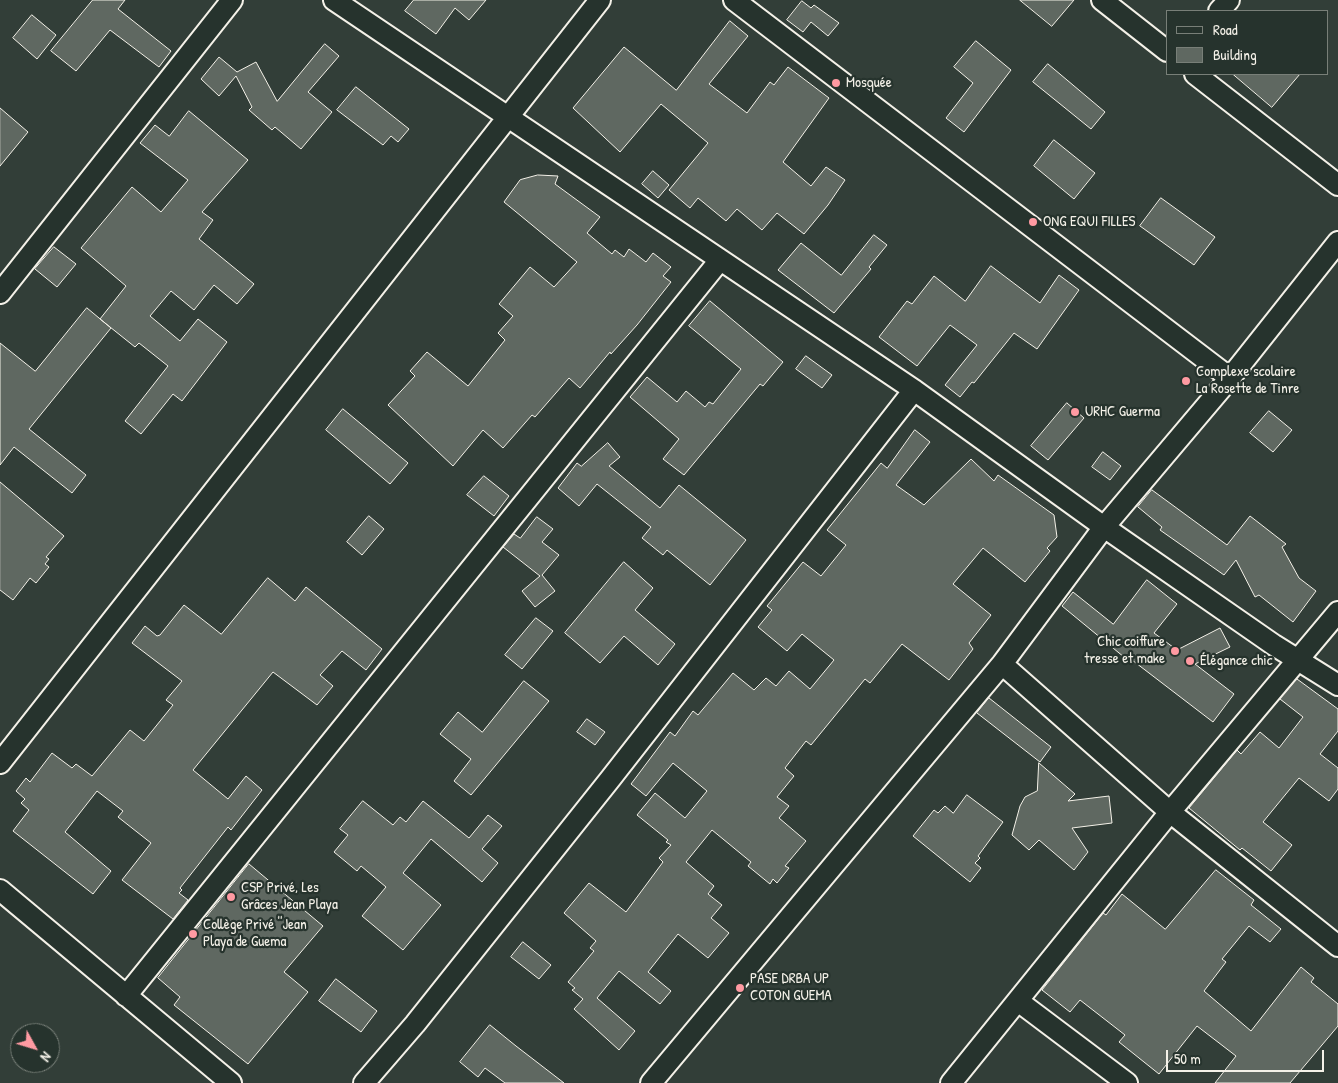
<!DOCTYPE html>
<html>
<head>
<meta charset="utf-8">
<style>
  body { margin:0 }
  #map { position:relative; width:1338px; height:1083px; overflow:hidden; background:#323e38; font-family:"Patrick Hand",sans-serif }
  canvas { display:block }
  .legend { position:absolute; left:1166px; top:10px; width:162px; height:65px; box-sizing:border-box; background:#26332d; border:1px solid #787f78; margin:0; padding:6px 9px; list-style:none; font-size:15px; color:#f4f1e8 }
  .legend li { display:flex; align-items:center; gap:10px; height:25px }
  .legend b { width:25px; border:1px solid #787f78 }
  .north { position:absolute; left:10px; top:1023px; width:50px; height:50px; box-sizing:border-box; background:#26332d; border:1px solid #787f78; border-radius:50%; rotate:129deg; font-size:14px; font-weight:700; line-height:20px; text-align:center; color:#f4f1e8 }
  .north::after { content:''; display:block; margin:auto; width:18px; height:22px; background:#ff9aa2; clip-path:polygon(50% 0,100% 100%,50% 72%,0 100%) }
  .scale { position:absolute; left:1166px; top:1050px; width:158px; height:22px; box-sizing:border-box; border:2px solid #f4f1e8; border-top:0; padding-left:6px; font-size:15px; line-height:18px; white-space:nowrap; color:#f4f1e8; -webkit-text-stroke:4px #26332d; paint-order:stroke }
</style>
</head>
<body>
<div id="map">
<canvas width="1338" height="1083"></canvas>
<ul class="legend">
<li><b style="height:6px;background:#26332d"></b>Road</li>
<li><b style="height:14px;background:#5f6861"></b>Building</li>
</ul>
<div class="north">N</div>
<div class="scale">50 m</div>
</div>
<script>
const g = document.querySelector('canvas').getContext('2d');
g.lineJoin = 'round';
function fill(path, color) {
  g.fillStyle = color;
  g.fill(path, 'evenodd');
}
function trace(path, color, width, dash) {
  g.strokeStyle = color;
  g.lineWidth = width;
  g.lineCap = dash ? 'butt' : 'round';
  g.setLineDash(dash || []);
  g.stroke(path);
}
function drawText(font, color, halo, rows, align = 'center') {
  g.font = font + ' "Patrick Hand",sans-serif';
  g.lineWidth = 4.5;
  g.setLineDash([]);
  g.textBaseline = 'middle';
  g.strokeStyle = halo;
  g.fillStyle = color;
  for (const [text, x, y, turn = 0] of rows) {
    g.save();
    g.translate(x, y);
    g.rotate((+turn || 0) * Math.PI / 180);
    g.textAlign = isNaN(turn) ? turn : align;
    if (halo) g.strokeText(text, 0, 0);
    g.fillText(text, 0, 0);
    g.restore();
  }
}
const building = new Path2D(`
  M 93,0 L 125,0 L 118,9 L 171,51 L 159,67 L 110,30 L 76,71 L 51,51 Z
  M 414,0 L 486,0 L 469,20 L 455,8 L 436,34 L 405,11 Z
  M 1020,0 L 1074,0 L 1052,26 Z
  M 802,1 L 811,8 L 814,5 L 839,23 L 828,36 L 811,22 L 803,32 L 787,20 Z
  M 32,15 L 56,35 L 37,59 L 13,38 Z
  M 730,21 L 748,36 L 709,84 L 747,113 L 770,82 L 774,85 L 788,67 L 829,98 L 783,162 L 811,186 L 826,167 L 845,180 L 828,205 L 804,234 L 777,213 L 762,230 L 737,209 L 726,221 L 698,198 L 690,208 L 669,190 L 708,143 L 661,104 L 620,152 L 573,108 L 624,47 L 676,90 Z
  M 976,41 L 1011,70 L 964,132 L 946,118 L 973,83 L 954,67 Z
  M 325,44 L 339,56 L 308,92 L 332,112 L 301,149 L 275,127 L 272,130 L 249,110 L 252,107 L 236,76 L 219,96 L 201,79 L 219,57 L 237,72 L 256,62 L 277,101 Z
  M 1048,64 L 1105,112 L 1091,129 L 1033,82 Z
  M 1233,74 L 1300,74 L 1272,107 Z
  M 356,87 L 409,129 L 398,142 L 391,136 L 383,145 L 337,110 Z
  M 0,108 L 28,132 L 0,166 Z
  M 189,111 L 248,160 L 202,212 L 213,220 L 199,239 L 254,284 L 237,304 L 214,285 L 194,310 L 171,291 L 150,316 L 180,341 L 198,319 L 227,342 L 182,401 L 173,394 L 141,434 L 125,421 L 168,366 L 139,343 L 135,347 L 100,319 L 126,286 L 81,248 L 132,187 L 161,212 L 188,180 L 140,143 L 155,125 L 169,136 Z
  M 1054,140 L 1095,173 L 1074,199 L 1034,166 Z
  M 653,171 L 669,185 L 658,198 L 642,184 Z
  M 538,175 L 558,176 L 555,184 L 600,217 L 587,233 L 612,254 L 615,250 L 624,257 L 629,249 L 646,262 L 653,253 L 671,267 L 663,276 L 671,282 L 637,325 L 611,354 L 610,352 L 580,388 L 569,378 L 535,417 L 532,415 L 503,448 L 483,430 L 453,466 L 388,405 L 415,376 L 410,371 L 427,352 L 468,386 L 505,340 L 498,333 L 513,316 L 499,304 L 530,267 L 554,287 L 577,262 L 504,202 L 520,180 Z
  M 1161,198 L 1215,237 L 1194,265 L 1140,226 Z
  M 874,235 L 887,245 L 869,267 L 871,269 L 834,313 L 778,270 L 801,243 L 841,275 Z
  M 54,247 L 76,264 L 57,287 L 35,269 Z
  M 991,266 L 1040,303 L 1059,275 L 1079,290 L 1037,349 L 1014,333 L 974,383 L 972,382 L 960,397 L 945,385 L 977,345 L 950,325 L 917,366 L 879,337 L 907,301 L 912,304 L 934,276 L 965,301 Z
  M 710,301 L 783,362 L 763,386 L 760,384 L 684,475 L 663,459 L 679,439 L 630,397 L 647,377 L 677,402 L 686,391 L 705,407 L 709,402 L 713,404 L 741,369 L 689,326 Z
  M 87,308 L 111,328 L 29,429 L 86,475 L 72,493 L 14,447 L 0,465 L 0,343 L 35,371 Z
  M 806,356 L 832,375 L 822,388 L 796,369 Z
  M 1067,403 L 1084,418 L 1048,460 L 1031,446 Z
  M 343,409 L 408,463 L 390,484 L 326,430 Z
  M 1269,411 L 1292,430 L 1273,452 L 1250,433 Z
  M 915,430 L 930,442 L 896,485 L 924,505 L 971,459 L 994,481 L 998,475 L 1054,515 L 1057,537 L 1047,548 L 1050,551 L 1025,582 L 983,548 L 953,584 L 991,615 L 969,643 L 973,649 L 949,680 L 902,644 L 870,683 L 865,679 L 811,745 L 806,741 L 785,768 L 794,776 L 777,797 L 789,806 L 779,818 L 806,841 L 785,866 L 789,868 L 777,883 L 773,879 L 770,884 L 748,866 L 751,862 L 712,830 L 686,862 L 714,886 L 708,894 L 722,905 L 711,918 L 729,933 L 708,958 L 678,934 L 648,972 L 671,991 L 660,1004 L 619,971 L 597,998 L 635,1031 L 619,1050 L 574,1009 L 583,999 L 572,990 L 575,988 L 568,982 L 594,951 L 590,948 L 596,941 L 564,913 L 589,883 L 626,912 L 663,862 L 659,858 L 671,845 L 666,842 L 668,840 L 637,815 L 655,793 L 685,818 L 707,791 L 673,763 L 646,796 L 631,784 L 670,732 L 675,736 L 693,711 L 698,715 L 733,673 L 754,690 L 766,678 L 776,686 L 789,671 L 810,689 L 834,660 L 802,634 L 787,651 L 758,627 L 772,610 L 767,606 L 803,562 L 821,576 L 846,545 L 827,530 L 881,463 L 887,468 Z
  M 608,443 L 620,457 L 609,466 L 660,508 L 679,485 L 746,540 L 710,585 L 667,550 L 663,555 L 642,538 L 651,527 L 597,484 L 579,506 L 558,488 L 577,463 L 581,466 Z
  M 1103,452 L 1121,466 L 1110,480 L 1092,467 Z
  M 484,476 L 509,496 L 494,516 L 467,495 Z
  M 0,482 L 64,536 L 46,557 L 49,559 L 45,564 L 49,567 L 36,583 L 30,578 L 13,600 L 0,590 Z
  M 1152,490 L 1227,545 L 1250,516 L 1286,544 L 1282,547 L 1299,578 L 1316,591 L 1293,622 L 1259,595 L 1255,597 L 1236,560 L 1224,575 L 1160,530 L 1162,527 L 1138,507 Z
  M 369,516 L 384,529 L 362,555 L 347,542 Z
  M 537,517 L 553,529 L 542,542 L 559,555 L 542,575 L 555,591 L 535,607 L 522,591 L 540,576 L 503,547 L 514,534 L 520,538 Z
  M 624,562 L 653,588 L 635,610 L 675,644 L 658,665 L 624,636 L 600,663 L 565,633 Z
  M 268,578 L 295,601 L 306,587 L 382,649 L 366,670 L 342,651 L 320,675 L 333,686 L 317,705 L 273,672 L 193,770 L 228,799 L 246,776 L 262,790 L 231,830 L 228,827 L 180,888 L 182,890 L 179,893 L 188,900 L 173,919 L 122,880 L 151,843 L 118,817 L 123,811 L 97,791 L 65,832 L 111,871 L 93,894 L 13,831 L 29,810 L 21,803 L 25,799 L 16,791 L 26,778 L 30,782 L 52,753 L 72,768 L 76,764 L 92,776 L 130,730 L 144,741 L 173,705 L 166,700 L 182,681 L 132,643 L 145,626 L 157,636 L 160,635 L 184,605 L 221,634 Z
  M 1147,580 L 1177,604 L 1154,633 L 1177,650 L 1220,628 L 1230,647 L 1195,664 L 1234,694 L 1213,722 L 1132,660 L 1130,662 L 1062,606 L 1073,592 L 1113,624 Z
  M 536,618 L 553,631 L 522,669 L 505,655 Z
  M 1297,679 L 1338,709 L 1338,731 L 1320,754 L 1338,768 L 1338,789 L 1329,801 L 1299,778 L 1263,822 L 1292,845 L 1271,871 L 1242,848 L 1240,850 L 1189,808 L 1237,750 L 1241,754 L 1260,732 L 1279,748 L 1303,717 L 1280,699 Z
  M 524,681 L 549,701 L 471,795 L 454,781 L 471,759 L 440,734 L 458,712 L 482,732 Z
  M 989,698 L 1051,747 L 1040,762 L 977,713 Z
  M 587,719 L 605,732 L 595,745 L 577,732 Z
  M 1039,763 L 1075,794 L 1068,801 L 1109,796 L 1112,823 L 1072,828 L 1088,852 L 1074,870 L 1039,840 L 1029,850 L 1012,835 L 1020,806 L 1025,797 L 1037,791 Z
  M 967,795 L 1003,822 L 978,856 L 980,858 L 975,863 L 981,868 L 970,882 L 913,836 L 934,810 L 938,813 L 945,806 L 953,813 Z
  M 363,801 L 393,825 L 400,817 L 406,822 L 423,801 L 469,838 L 488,815 L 502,826 L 482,849 L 498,863 L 482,882 L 431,839 L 403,873 L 441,905 L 403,950 L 362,916 L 386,887 L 361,866 L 357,871 L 334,852 L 348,835 L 340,829 Z
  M 249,864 L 323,926 L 284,972 L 308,992 L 248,1064 L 174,1005 L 180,997 L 158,978 Z
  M 1216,870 L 1254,900 L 1251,905 L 1281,929 L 1270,942 L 1249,926 L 1222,959 L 1226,962 L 1204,991 L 1251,1031 L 1301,967 L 1314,978 L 1311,982 L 1338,1004 L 1338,1026 L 1290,1083 L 1215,1083 L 1236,1056 L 1197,1026 L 1159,1074 L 1119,1042 L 1125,1035 L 1080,1000 L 1070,1012 L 1042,990 L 1103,913 L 1106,915 L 1122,894 L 1165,929 Z
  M 523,942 L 551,965 L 539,979 L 511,957 Z
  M 336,979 L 377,1011 L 361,1032 L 319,1001 Z
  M 490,1025 L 516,1046 L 564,1083 L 505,1083 L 485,1068 L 478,1077 L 460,1062 Z`);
fill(building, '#5f6861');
trace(building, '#f4f1e8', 1);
const street = new Path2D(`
  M 334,0 L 914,390 L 1104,527 L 1274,645 L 1338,685
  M 734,0 L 1230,378
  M 1102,0 L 1167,51
  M 1219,11 L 1229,0
  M 1195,74 L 1338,185
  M 0,293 L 232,0
  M 1002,664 L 1170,812 L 1338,946
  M 0,763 L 600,0
  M 0,890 L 231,1083
  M 126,996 L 720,260
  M 1018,1001 L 1127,1083
  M 364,1083 L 415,1024 L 611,778 L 914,390
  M 651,1083 L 1002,664 L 1104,527 L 1230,378 L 1338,242
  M 951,1083 L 1170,812 L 1338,612`);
trace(street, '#f4f1e8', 24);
trace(street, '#26332d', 20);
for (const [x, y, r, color] of [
  [836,83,5,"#ff9aa2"],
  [1033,222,5,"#ff9aa2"],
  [1186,381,5,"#ff9aa2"],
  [1075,412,5,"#ff9aa2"],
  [1175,651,5,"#ff9aa2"],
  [1190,661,5,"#ff9aa2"],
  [231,897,5,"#ff9aa2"],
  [193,934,5,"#ff9aa2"],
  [740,988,5,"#ff9aa2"]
]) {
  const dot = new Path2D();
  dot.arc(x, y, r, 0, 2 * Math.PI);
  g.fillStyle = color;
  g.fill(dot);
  trace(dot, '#26332d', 2);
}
drawText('15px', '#f4f1e8', '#26332d', [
  ["Mosquée",846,83],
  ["ONG EQUI FILLES",1043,222],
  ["Complexe scolaire",1196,372],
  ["La Rosette de Tinre",1196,389],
  ["URHC Guerma",1085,412],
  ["Chic coiffure",1165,642,"right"],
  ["tresse et make",1165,659,"right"],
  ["Élégance chic",1200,661],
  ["CSP Privé, Les",241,888],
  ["Grâces Jean Playa",241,905],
  ["Collège Privé ''Jean",203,925],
  ["Playa de Guema",203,942],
  ["PASE DRBA UP",750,979],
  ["COTON GUEMA",750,996]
], 'left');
</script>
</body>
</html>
